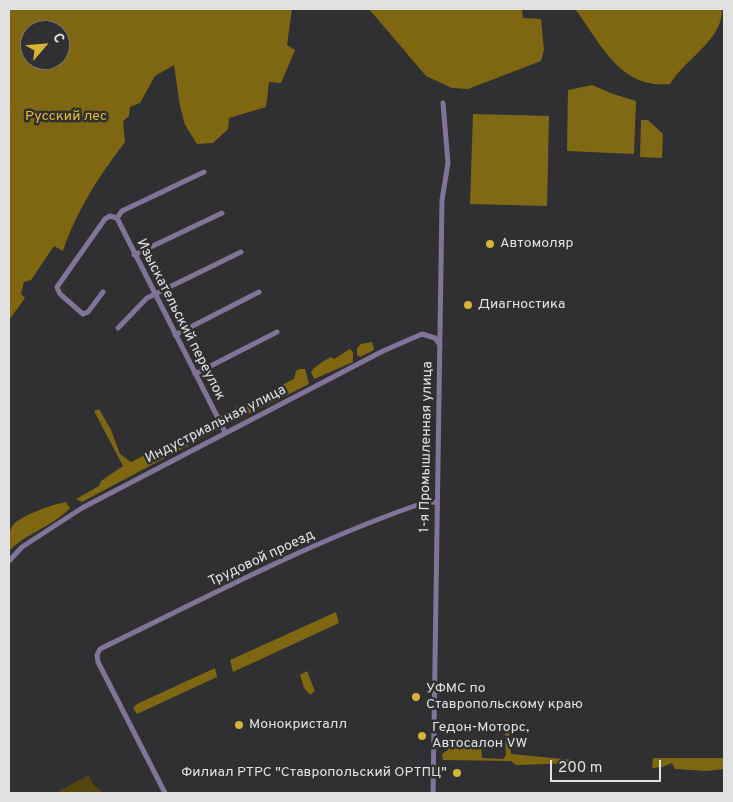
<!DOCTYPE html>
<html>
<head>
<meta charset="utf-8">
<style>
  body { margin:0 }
  #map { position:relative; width:733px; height:802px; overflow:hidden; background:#302f32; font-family:Overpass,sans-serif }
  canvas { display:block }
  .frame { position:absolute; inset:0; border:10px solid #e1e1e2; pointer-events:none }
  .north { position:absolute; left:20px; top:20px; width:50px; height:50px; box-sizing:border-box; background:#302f32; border:1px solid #777678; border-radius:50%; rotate:63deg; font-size:14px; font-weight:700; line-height:20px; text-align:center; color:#e1e1e2 }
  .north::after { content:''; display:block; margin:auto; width:18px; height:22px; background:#d8b434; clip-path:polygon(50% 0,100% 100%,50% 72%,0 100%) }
  .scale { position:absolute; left:550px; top:760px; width:111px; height:22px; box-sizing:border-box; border:2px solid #e1e1e2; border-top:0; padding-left:6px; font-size:15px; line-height:18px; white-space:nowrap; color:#e1e1e2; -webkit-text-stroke:4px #302f32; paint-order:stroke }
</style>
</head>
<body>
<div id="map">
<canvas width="733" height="802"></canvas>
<div class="frame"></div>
<div class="north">С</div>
<div class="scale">200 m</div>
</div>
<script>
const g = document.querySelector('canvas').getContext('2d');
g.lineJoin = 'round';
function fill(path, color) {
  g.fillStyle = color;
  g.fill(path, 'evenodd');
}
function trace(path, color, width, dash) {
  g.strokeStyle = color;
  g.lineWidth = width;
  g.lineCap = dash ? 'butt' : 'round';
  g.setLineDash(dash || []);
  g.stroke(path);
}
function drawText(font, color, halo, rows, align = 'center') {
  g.font = font + ' Overpass,sans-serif';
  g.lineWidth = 5;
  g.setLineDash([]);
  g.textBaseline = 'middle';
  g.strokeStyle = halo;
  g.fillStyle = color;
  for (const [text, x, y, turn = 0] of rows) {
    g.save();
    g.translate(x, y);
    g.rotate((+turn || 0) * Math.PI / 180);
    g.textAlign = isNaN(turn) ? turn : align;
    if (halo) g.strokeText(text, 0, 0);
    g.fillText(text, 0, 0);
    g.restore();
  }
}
fill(new Path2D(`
  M 89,775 L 93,784 L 104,793 L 55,793 Z`), '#54440f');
fill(new Path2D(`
  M 9,9 L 292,9 L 287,45 L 295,50 L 281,83 L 269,82 L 266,107 L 229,118 L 228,129 L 213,143 L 197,144 L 185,125 L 180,106 L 174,65 L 155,76 L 140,103 L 130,107 L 129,116 L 123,121 L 125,142 C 100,175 76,211 63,251 L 54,246 L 31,280 L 24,282 L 21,294 L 25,298 L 9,320 ZM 30,30 L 60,30 L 60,60 L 30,60 Z
  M 369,9 L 522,9 L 523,18 L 541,19 L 544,50 L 541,61 L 468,89 L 452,88 L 426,76 Z
  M 575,9 L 722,9 C 723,40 685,59 670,84 C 619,89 601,43 575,9 Z
  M 372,342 L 374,350 L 360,357 L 357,355 L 357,348 L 361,344 Z
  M 350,349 L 353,352 L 353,362 L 314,379 L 311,372 C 315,366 325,360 331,357 L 334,359 Z
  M 299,369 L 305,369 L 309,384 L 227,425 L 224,425 L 220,417 L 222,415 L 239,406 L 245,407 L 251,400 L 294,379 L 296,371 Z
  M 99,409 L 111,430 L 120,454 L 131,462 L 213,421 L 217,422 L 219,429 L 82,502 L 76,499 L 99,486 L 101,481 L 123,466 L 94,411 Z
  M 66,502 L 70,508 C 52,527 26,533 9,551 C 9,542 8,530 14,524 C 23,515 53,504 66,502 Z
  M 336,612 L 339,623 L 233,672 L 230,660 Z
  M 215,668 L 217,677 L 137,714 L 133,708 L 137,704 Z
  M 307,671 L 315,691 L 310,695 L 304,688 L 300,675 Z
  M 505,729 L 509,729 L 511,754 L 574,760 L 576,763 L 516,765 L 511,761 L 443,760 L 442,754 L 448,750 L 449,743 L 473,744 L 477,741 L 481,746 L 482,758 L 503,759 L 506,755 Z
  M 653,758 L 724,758 L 724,769 L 707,771 L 675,769 L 672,763 L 662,767 L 652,768 Z`), '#7f6712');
fill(new Path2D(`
  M 592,85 L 613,94 L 636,101 L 634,154 L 567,151 L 568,90 Z
  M 473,114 L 549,116 L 547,206 L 470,204 Z
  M 641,120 L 648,120 L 663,134 L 662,158 L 640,157 Z`), '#806914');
trace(new Path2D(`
  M 51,30 L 57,19 L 68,9
  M 9,111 L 35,60`), '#806914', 1);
trace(new Path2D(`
  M 117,218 L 225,432
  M 117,218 L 122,211 L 204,172
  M 134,255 L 222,213
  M 103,292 L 88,312 L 83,314 L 60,294 L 57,287 L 105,219 L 110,216 L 117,218
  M 118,328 L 147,298 L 241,252
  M 175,335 L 259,292
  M 195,374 L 277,332
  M 9,561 L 22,547 L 82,508 L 383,351 L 422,334 L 435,338 L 440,345
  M 165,793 L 98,662 L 97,655 L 100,649 C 208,597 315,539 429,501 L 437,503
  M 433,793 L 442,200 L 448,163 L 443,103`), '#817498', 5);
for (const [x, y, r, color] of [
  [490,244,5,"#d8b434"],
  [468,305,5,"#d8b434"],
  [416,697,5,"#d8b434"],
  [239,725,5,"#d8b434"],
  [422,736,5,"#d8b434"],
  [457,773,5,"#d8b434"]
]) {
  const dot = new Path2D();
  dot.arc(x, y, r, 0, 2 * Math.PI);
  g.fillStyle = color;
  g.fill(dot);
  trace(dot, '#302f32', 2);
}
drawText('14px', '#e5bd29', '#302f32', [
  ["Русский лес",66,117]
]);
drawText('14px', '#e1e1e2', '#302f32', [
  ["Автомоляр",500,244],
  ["Диагностика",478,305],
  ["УФМС по",426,689],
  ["Ставропольскому краю",426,705],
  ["Монокристалл",249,725],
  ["Гедон-Моторс,",432,728],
  ["Автосалон VW",432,744],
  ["Филиал РТРС \"Ставропольский ОРТПЦ\"",447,773,"right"]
], 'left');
drawText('14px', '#e1e1e2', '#302f32', [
  ["Изыскательский переулок",180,320,63],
  ["Индустриальная улица",216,425,-27],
  ["1-я Промышленная улица",427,447,-89],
  ["Трудовой проезд",262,559,-25]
]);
</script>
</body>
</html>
